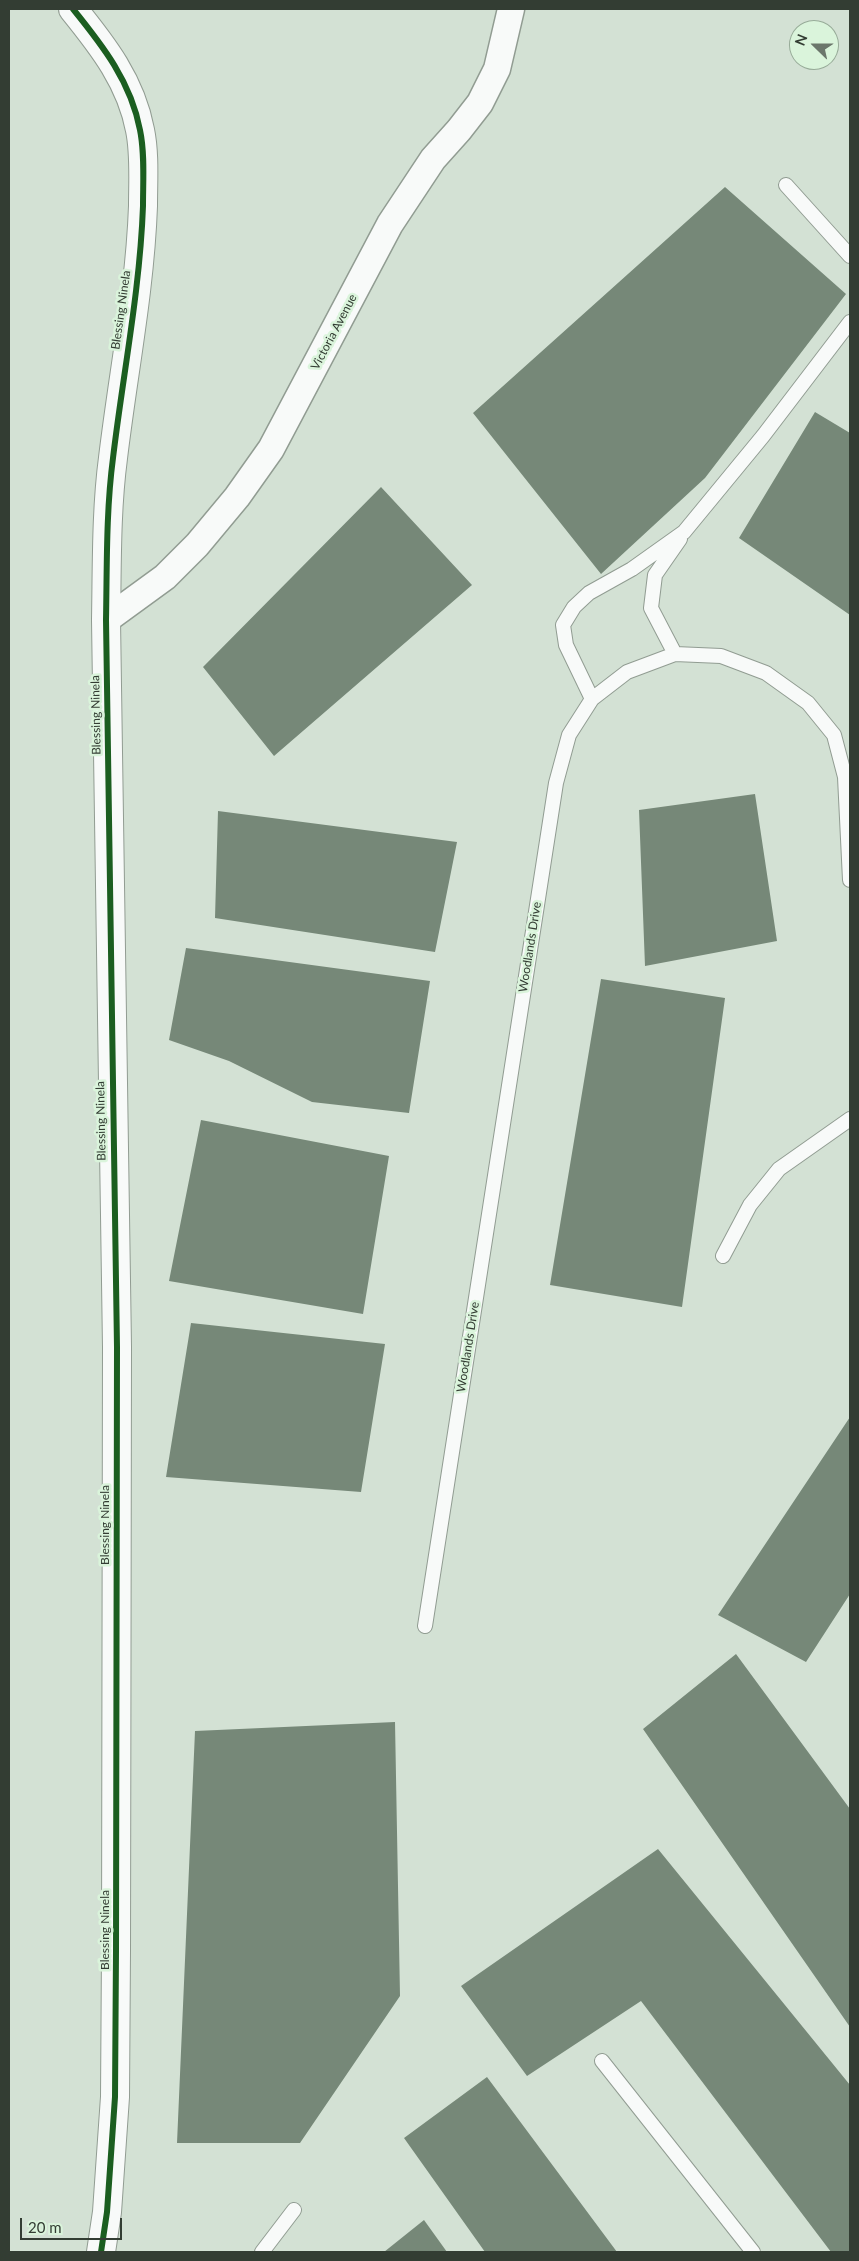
<!DOCTYPE html>
<html>
<head>
<meta charset="utf-8">
<style>
  body { margin:0 }
  #map { position:relative; width:859px; height:2261px; overflow:hidden; background:#d3e1d4; font-family:Lato,sans-serif }
  canvas { display:block }
  .frame { position:absolute; inset:0; border:10px solid #333d33; pointer-events:none }
  .north { position:absolute; left:789px; top:20px; width:50px; height:50px; box-sizing:border-box; background:#daf4db; border:1px solid #97ab98; border-radius:50%; rotate:292deg; font-size:14px; font-weight:700; line-height:20px; text-align:center; color:#333d33 }
  .north::after { content:''; display:block; margin:auto; width:18px; height:22px; background:#6b766b; clip-path:polygon(50% 0,100% 100%,50% 72%,0 100%) }
  .scale { position:absolute; left:20px; top:2218px; width:102px; height:22px; box-sizing:border-box; border:2px solid #333d33; border-top:0; padding-left:6px; font-size:15px; line-height:18px; white-space:nowrap; color:#333d33; -webkit-text-stroke:4px #daf4db; paint-order:stroke }
</style>
</head>
<body>
<div id="map">
<canvas width="859" height="2261"></canvas>
<div class="frame"></div>
<div class="north">N</div>
<div class="scale">20 m</div>
</div>
<script>
const g = document.querySelector('canvas').getContext('2d');
g.lineJoin = 'round';
function fill(path, color) {
  g.fillStyle = color;
  g.fill(path, 'evenodd');
}
function trace(path, color, width, dash) {
  g.strokeStyle = color;
  g.lineWidth = width;
  g.lineCap = dash ? 'butt' : 'round';
  g.setLineDash(dash || []);
  g.stroke(path);
}
function drawText(font, color, halo, rows, align = 'center') {
  g.font = font + ' Lato,sans-serif';
  g.lineWidth = 5;
  g.setLineDash([]);
  g.textBaseline = 'middle';
  g.strokeStyle = halo;
  g.fillStyle = color;
  for (const [text, x, y, turn = 0] of rows) {
    g.save();
    g.translate(x, y);
    g.rotate((+turn || 0) * Math.PI / 180);
    g.textAlign = isNaN(turn) ? turn : align;
    if (halo) g.strokeText(text, 0, 0);
    g.fillText(text, 0, 0);
    g.restore();
  }
}
fill(new Path2D(`
  M 725,187 L 846,294 L 705,478 L 601,574 L 473,413 Z
  M 815,412 L 850,433 L 850,615 L 739,538 Z
  M 381,487 L 472,585 L 274,756 L 203,667 Z
  M 755,794 L 777,941 L 645,966 L 639,810 Z
  M 218,811 L 457,842 L 435,952 L 215,918 Z
  M 186,948 L 430,981 L 409,1113 L 312,1102 L 229,1061 L 169,1040 Z
  M 601,979 L 725,998 L 682,1307 L 550,1285 Z
  M 201,1120 L 389,1156 L 363,1314 L 169,1281 Z
  M 191,1323 L 385,1344 L 361,1492 L 166,1477 Z
  M 850,1417 L 850,1594 L 806,1662 L 718,1615 Z
  M 736,1654 L 850,1809 L 850,2027 L 643,1729 Z
  M 395,1722 L 400,1996 L 300,2143 L 177,2143 L 195,1731 Z
  M 658,1849 L 850,2085 L 850,2252 L 831,2252 L 641,2001 L 527,2076 L 461,1986 Z
  M 487,2077 L 617,2252 L 485,2252 L 404,2138 Z
  M 424,2220 L 447,2252 L 384,2252 Z`), '#768878');
const service = new Path2D(`
  M 786,185 L 850,256
  M 675,654 L 651,608 L 655,575 L 680,539
  M 592,699 L 566,645 L 563,625 L 574,607 L 589,593 L 632,569 L 684,532 L 763,436 L 850,322
  M 723,1256 L 750,1205 L 779,1169 L 850,1119
  M 425,1626 L 556,783 L 569,735 L 592,699 L 627,672 L 675,654 L 721,656 L 766,673 L 808,703 L 834,735 L 845,777 L 850,880
  M 602,2061 L 753,2252
  M 262,2252 L 294,2210`);
const minor = new Path2D(`
  M 106,620 L 165,577 L 197,545 L 237,497 L 271,449 L 390,224 L 433,159 L 459,130 L 480,103 L 497,69 L 511,9`);
const tertiary = new Path2D(`
  M 73,9 C 103,46 131,82 140,130 C 145,154 143,181 143,206 C 140,290 123,374 113,458 C 106,511 107,566 106,620 L 117,1347 L 116,1951 L 115,2097 L 107,2212 L 101,2252`);
trace(service, '#919c92', 16);
trace(minor, '#919c92', 29);
trace(tertiary, '#919c92', 30);
trace(service, '#f8faf9', 14);
trace(minor, '#f8faf9', 26);
trace(tertiary, '#f8faf9', 28);
trace(new Path2D(`
  M 73,9 C 103,46 131,82 140,130 C 145,154 143,181 143,206 C 140,290 123,374 113,458 C 106,511 107,566 106,620 L 117,1347 L 116,1951 L 115,2097 L 107,2212 L 101,2252`), '#1b5e20', 6);
drawText('12px', '#333d33', '#daf4db', [
  ["Blessing Ninela",121,310,-82],
  ["Victoria Avenue",334,332,-62],
  ["Blessing Ninela",96,715,-91],
  ["Woodlands Drive",530,947,-81],
  ["Blessing Ninela",101,1121,-91],
  ["Woodlands Drive",468,1347,-81],
  ["Blessing Ninela",105,1525,-90],
  ["Blessing Ninela",105,1930,-90]
]);
</script>
</body>
</html>
